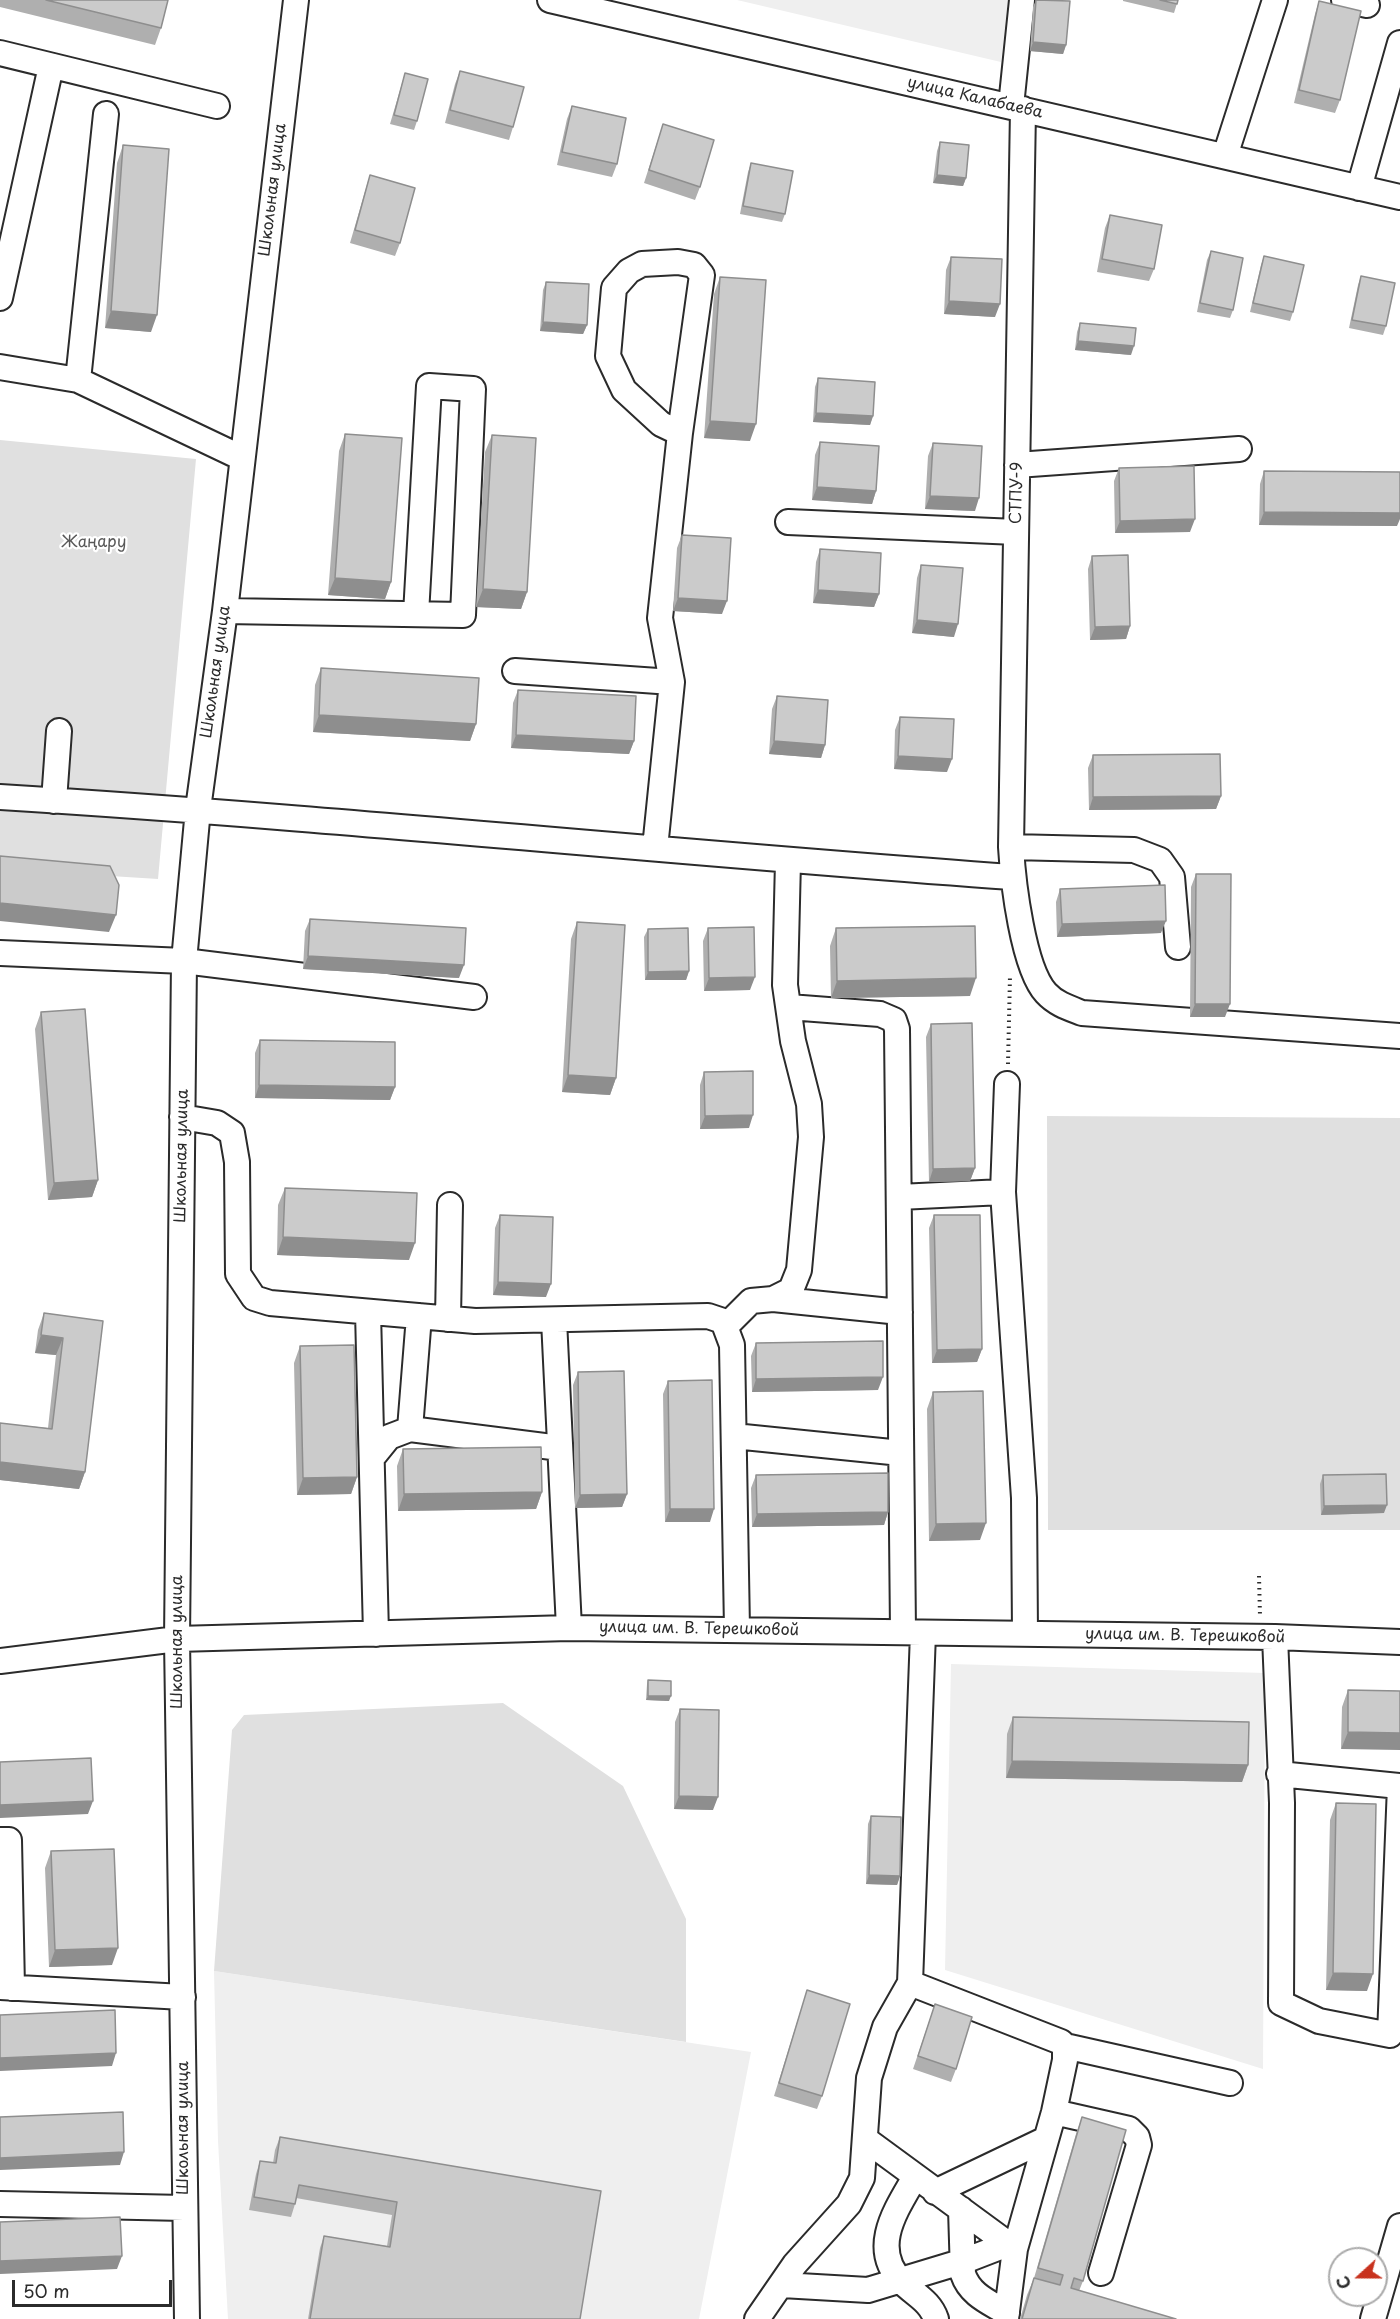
<!DOCTYPE html>
<html>
<head>
<meta charset="utf-8">
<style>
  body { margin:0 }
  #map { position:relative; width:1400px; height:2319px; overflow:hidden; background:#fff; font-family:"Playpen Sans",sans-serif }
  canvas { display:block }
  .north { position:absolute; left:1328px; top:2247px; width:60px; height:60px; box-sizing:border-box; background:#fff; border:2px solid #aaa; border-radius:50%; rotate:249deg; font-size:16px; font-weight:700; line-height:24px; text-align:center; color:#2b2b2b }
  .north::after { content:''; display:block; margin:auto; width:21px; height:27px; background:#c8321e; clip-path:polygon(50% 0,100% 100%,50% 72%,0 100%) }
  .scale { position:absolute; left:12px; top:2280px; width:160px; height:27px; box-sizing:border-box; border:3px solid #2b2b2b; border-top:0; padding-left:8px; font-size:18px; line-height:21px; white-space:nowrap; color:#2b2b2b; -webkit-text-stroke:4px #fff; paint-order:stroke }
</style>
</head>
<body>
<div id="map">
<canvas width="1400" height="2319"></canvas>
<div class="north">С</div>
<div class="scale">50 m</div>
</div>
<script>
const g = document.querySelector('canvas').getContext('2d');
g.lineJoin = 'round';
function fill(path, color) {
  g.fillStyle = color;
  g.fill(path, 'evenodd');
}
function trace(path, color, width, dash) {
  g.strokeStyle = color;
  g.lineWidth = width;
  g.lineCap = dash ? 'butt' : 'round';
  g.setLineDash(dash || []);
  g.stroke(path);
}
function drawText(font, color, halo, rows, align = 'center') {
  g.font = font + ' "Playpen Sans",sans-serif';
  g.lineWidth = 4.5;
  g.setLineDash([]);
  g.textBaseline = 'middle';
  g.strokeStyle = halo;
  g.fillStyle = color;
  for (const [text, x, y, turn = 0] of rows) {
    g.save();
    g.translate(x, y);
    g.rotate((+turn || 0) * Math.PI / 180);
    g.textAlign = isNaN(turn) ? turn : align;
    if (halo) g.strokeText(text, 0, 0);
    g.fillText(text, 0, 0);
    g.restore();
  }
}
fill(new Path2D(`
  M 737,0 L 1008,0 L 1001,62 Z
  M 951,1664 L 1265,1673 L 1263,2069 L 945,1970 Z
  M 214,1971 L 751,2052 L 699,2319 L 228,2319 L 218,2141 Z`), '#efefef');
fill(new Path2D(`
  M 0,440 L 196,459 L 158,879 L 0,869 Z
  M 1047,1116 L 1400,1118 L 1400,1530 L 1048,1530 Z
  M 503,1703 L 623,1786 L 686,1919 L 686,2042 L 214,1971 L 232,1730 L 244,1715 Z`), '#e0e0e0');
const minor = new Path2D(`
  M 550,0 L 1400,197
  M 1344,0 L 1367,5
  M 0,53 L 217,106
  M 1011,106 L 1022,0
  M 1023,109 L 1011,847 C 1013,882 1023,968 1046,993 C 1056,1004 1069,1008 1082,1013 L 1400,1036
  M 1225,156 L 1275,0
  M 1359,188 L 1400,43
  M 0,298 L 51,66
  M 0,367 L 78,380 L 242,458
  M 78,380 L 106,114
  M 1017,465 L 1239,449
  M 788,522 L 1016,532
  M 225,611 L 463,615 L 473,389 L 429,386 L 416,614
  M 515,671 L 672,682
  M 0,797 C 338,818 675,853 1012,877
  M 54,801 L 59,731
  M 1011,847 L 1134,850 L 1160,860 L 1172,877 L 1178,947
  M 655,848 L 672,682 L 660,618 L 680,433 L 702,275 L 694,265 L 678,262 L 642,264 L 629,271 L 614,288 L 608,356 L 624,390 L 661,424 L 680,433
  M 0,953 L 184,961 L 474,997
  M 789,1007 L 880,1014 L 894,1020 L 897,1029 L 903,1632
  M 182,1117 L 217,1123 L 232,1133 L 237,1162 L 238,1274 L 254,1298 L 270,1303 L 475,1321 L 708,1316 L 723,1321 L 732,1345 L 737,1629
  M 1003,1192 L 1007,1084
  M 899,1197 L 1003,1192 L 1024,1498 L 1025,1634
  M 773,1299 L 900,1312
  M 368,1312 L 376,1634
  M 448,1319 L 450,1205
  M 554,1320 L 569,1628
  M 726,1326 L 751,1301 L 773,1299 L 791,1290 L 799,1270 L 811,1137 L 809,1104 L 793,1041 L 785,985 L 788,861
  M 410,1429 L 419,1316
  M 734,1436 L 901,1453
  M 372,1458 L 389,1437 L 410,1429 L 560,1448
  M 1275,1637 L 1282,1803 L 1281,2003 L 1319,2021 L 1390,2035 L 1400,1786
  M 0,1661 L 177,1639 L 569,1628 L 1275,1637 L 1400,1642
  M 1279,1774 L 1399,1786
  M 0,1840 L 9,1840 L 12,1988
  M 910,1983 L 1061,2042 L 1065,2046 L 1065,2060 L 1054,2112 L 1015,2249 L 1006,2319
  M 0,1987 L 183,1997
  M 1065,2046 L 1230,2083
  M 1054,2112 L 1129,2129 L 1137,2137 L 1139,2145 L 1101,2273
  M 865,2139 L 1015,2249
  M 915,2177 C 896,2210 869,2248 902,2282 C 915,2295 930,2301 936,2319
  M 935,2192 L 1046,2139
  M 0,2204 L 184,2208
  M 961,2209 L 963,2274 C 970,2295 989,2302 1007,2313
  M 782,2285 L 868,2290 L 964,2261 L 1008,2244
  M 187,2319 L 177,1639 L 184,961 L 198,809 L 225,611 L 296,0
  M 757,2319 L 795,2264 L 849,2204 L 862,2178 L 869,2078 L 885,2027 L 910,1983 L 923,1633
  M 1373,2319 L 1400,2226`);
trace(minor, '#2b2b2b', 28);
trace(new Path2D(`
  M 1008,1064 L 1010,976
  M 1259,1576 L 1260,1616`), '#2b2b2b', 4, [1.5, 4.5]);
trace(minor, '#fff', 24);
fill(new Path2D(`
  M 0,0 L 168,0 L 161,28 L 155,45 L 0,7 Z
  M 1036,0 L 1066,45 L 1063,54 L 1030,51 L 1033,7 Z
  M 1123,0 L 1178,0 L 1174,13 L 1123,1 Z
  M 1319,1 L 1340,100 L 1335,113 L 1294,103 L 1315,14 Z
  M 460,71 L 513,127 L 509,140 L 445,123 L 455,84 Z
  M 405,73 L 417,121 L 414,130 L 390,124 Z
  M 572,106 L 617,164 L 612,177 L 557,165 L 567,119 Z
  M 663,124 L 700,187 L 695,200 L 644,183 Z
  M 940,142 L 966,178 L 963,186 L 933,183 L 937,151 Z
  M 123,145 L 151,332 L 105,328 L 117,163 Z
  M 751,163 L 785,214 L 782,222 L 740,214 L 748,172 Z
  M 370,175 L 400,243 L 395,256 L 350,243 L 366,188 Z
  M 1110,215 L 1154,269 L 1149,281 L 1097,272 L 1105,228 Z
  M 1211,251 L 1233,310 L 1230,318 L 1197,312 L 1207,260 Z
  M 1264,256 L 1293,312 L 1290,321 L 1250,312 L 1261,265 Z
  M 951,257 L 995,317 L 944,314 L 946,270 Z
  M 1361,276 L 1386,326 L 1383,335 L 1349,328 L 1358,285 Z
  M 720,277 L 750,441 L 704,438 L 714,294 Z
  M 546,282 L 587,325 L 583,334 L 540,331 L 543,290 Z
  M 1080,323 L 1131,355 L 1075,350 L 1077,332 Z
  M 818,378 L 873,416 L 870,425 L 813,422 L 815,387 Z
  M 345,434 L 391,582 L 385,599 L 328,595 L 339,451 Z
  M 492,435 L 527,592 L 521,609 L 476,607 L 485,452 Z
  M 820,442 L 876,491 L 872,504 L 812,500 L 815,455 Z
  M 933,443 L 975,511 L 925,509 L 928,456 Z
  M 1119,468 L 1190,532 L 1115,533 L 1114,481 Z
  M 1264,471 L 1397,526 L 1259,525 L 1260,484 Z
  M 682,535 L 722,614 L 673,611 L 677,548 Z
  M 820,549 L 879,594 L 874,607 L 813,603 L 816,562 Z
  M 1092,556 L 1130,626 L 1126,639 L 1090,640 L 1088,569 Z
  M 921,565 L 954,637 L 912,633 L 917,578 Z
  M 321,668 L 476,724 L 470,741 L 313,732 L 315,685 Z
  M 518,690 L 634,741 L 629,754 L 511,748 L 513,703 Z
  M 777,696 L 825,745 L 821,758 L 769,754 L 772,709 Z
  M 900,717 L 947,772 L 894,769 L 895,730 Z
  M 1093,755 L 1221,796 L 1216,809 L 1089,810 L 1088,768 Z
  M 1196,874 L 1225,1017 L 1190,1017 L 1191,887 Z
  M 1060,889 L 1161,933 L 1057,937 L 1056,902 Z
  M 310,919 L 459,978 L 303,969 L 305,931 Z
  M 577,922 L 616,1078 L 610,1095 L 562,1092 L 571,939 Z
  M 708,928 L 750,990 L 704,991 L 703,941 Z
  M 836,928 L 970,996 L 831,998 L 830,946 Z
  M 648,929 L 689,971 L 686,980 L 645,980 L 644,937 Z
  M 41,1012 L 98,1180 L 92,1197 L 48,1200 L 35,1029 Z
  M 931,1024 L 975,1168 L 970,1181 L 929,1182 L 926,1037 Z
  M 260,1040 L 395,1087 L 390,1100 L 255,1098 L 255,1053 Z
  M 704,1072 L 749,1128 L 700,1129 L 700,1085 Z
  M 285,1188 L 409,1260 L 277,1255 L 278,1205 Z
  M 500,1215 L 546,1297 L 493,1295 L 495,1228 Z
  M 934,1215 L 982,1349 L 977,1362 L 932,1363 L 929,1228 Z
  M 44,1313 L 103,1321 L 85,1472 L 79,1489 L 0,1480 L 0,1423 L 48,1428 L 56,1355 L 35,1353 L 38,1330 Z
  M 756,1343 L 878,1390 L 752,1392 L 751,1356 Z
  M 300,1346 L 357,1477 L 351,1494 L 297,1495 L 294,1363 Z
  M 578,1372 L 627,1494 L 622,1507 L 575,1508 L 573,1385 Z
  M 668,1381 L 710,1522 L 665,1522 L 663,1394 Z
  M 933,1392 L 980,1540 L 929,1541 L 927,1409 Z
  M 403,1449 L 542,1492 L 536,1509 L 398,1511 L 397,1466 Z
  M 756,1475 L 888,1512 L 884,1525 L 752,1527 L 751,1488 Z
  M 1323,1475 L 1384,1513 L 1321,1515 L 1320,1484 Z
  M 648,1680 L 669,1701 L 646,1700 L 647,1684 Z
  M 1348,1690 L 1400,1691 L 1341,1749 L 1342,1707 Z
  M 680,1709 L 713,1810 L 674,1809 L 675,1722 Z
  M 1013,1717 L 1248,1765 L 1242,1782 L 1006,1778 L 1007,1734 Z
  M 1336,1803 L 1367,1991 L 1326,1990 L 1330,1820 Z
  M 871,1816 L 900,1876 L 897,1885 L 866,1884 L 868,1824 Z
  M 51,1851 L 112,1965 L 49,1967 L 45,1868 Z
  M 807,1990 L 822,2096 L 817,2109 L 774,2096 Z
  M 935,2004 L 956,2069 L 951,2082 L 913,2069 Z
  M 1082,2117 L 1083,2281 L 1079,2291 L 1176,2319 L 1020,2319 L 1027,2295 L 1034,2278 L 1076,2134 Z
  M 280,2137 L 601,2191 L 580,2319 L 308,2319 L 320,2248 L 324,2236 L 387,2246 L 392,2215 L 296,2198 L 295,2204 L 291,2217 L 249,2210 L 256,2174 L 260,2161 L 273,2163 L 275,2150 Z`), '#afafaf');
fill(new Path2D(`
  M 1033,42 L 1066,45 L 1063,54 L 1030,51 Z
  M 937,175 L 966,178 L 963,186 L 933,183 Z
  M 949,301 L 1000,304 L 995,317 L 944,314 Z
  M 111,311 L 157,315 L 151,332 L 105,328 Z
  M 543,322 L 587,325 L 583,334 L 540,331 Z
  M 1078,341 L 1134,346 L 1131,355 L 1075,350 Z
  M 816,413 L 873,416 L 870,425 L 813,422 Z
  M 710,421 L 756,424 L 750,441 L 704,438 Z
  M 817,487 L 876,491 L 872,504 L 812,500 Z
  M 930,496 L 979,498 L 975,511 L 925,509 Z
  M 1264,512 L 1400,513 L 1400,519 L 1397,526 L 1259,525 Z
  M 1195,519 L 1190,532 L 1115,533 L 1120,521 Z
  M 335,578 L 391,582 L 385,599 L 328,595 Z
  M 483,589 L 527,592 L 521,609 L 476,607 Z
  M 818,590 L 879,594 L 874,607 L 813,603 Z
  M 678,598 L 727,601 L 722,614 L 673,611 Z
  M 917,620 L 958,624 L 954,637 L 912,633 Z
  M 1130,626 L 1126,639 L 1090,640 L 1095,627 Z
  M 319,715 L 476,724 L 470,741 L 313,732 Z
  M 516,735 L 634,741 L 629,754 L 511,748 Z
  M 774,741 L 825,745 L 821,758 L 769,754 Z
  M 898,756 L 952,759 L 947,772 L 894,769 Z
  M 1221,796 L 1216,809 L 1089,810 L 1093,797 Z
  M 0,903 L 116,915 L 109,932 L 0,921 Z
  M 1166,921 L 1161,933 L 1057,937 L 1062,924 Z
  M 308,956 L 464,965 L 459,978 L 303,969 Z
  M 689,971 L 686,980 L 645,980 L 648,972 Z
  M 755,977 L 750,990 L 704,991 L 709,978 Z
  M 976,978 L 970,996 L 831,998 L 837,981 Z
  M 1195,1004 L 1230,1004 L 1225,1017 L 1190,1017 Z
  M 568,1075 L 616,1078 L 610,1095 L 562,1092 Z
  M 259,1085 L 395,1087 L 390,1100 L 255,1098 Z
  M 753,1115 L 749,1128 L 700,1129 L 705,1116 Z
  M 975,1168 L 970,1181 L 929,1182 L 933,1169 Z
  M 98,1180 L 92,1197 L 48,1200 L 54,1183 Z
  M 283,1237 L 415,1243 L 409,1260 L 277,1255 Z
  M 498,1282 L 551,1284 L 546,1297 L 493,1295 Z
  M 41,1335 L 63,1338 L 56,1355 L 35,1353 Z
  M 982,1349 L 977,1362 L 932,1363 L 937,1350 Z
  M 883,1377 L 878,1390 L 752,1392 L 756,1379 Z
  M 0,1462 L 85,1472 L 79,1489 L 0,1480 Z
  M 357,1477 L 351,1494 L 297,1495 L 303,1478 Z
  M 542,1492 L 536,1509 L 398,1511 L 404,1494 Z
  M 627,1494 L 622,1507 L 575,1508 L 580,1495 Z
  M 1387,1505 L 1384,1513 L 1321,1515 L 1324,1506 Z
  M 670,1509 L 714,1509 L 710,1522 L 665,1522 Z
  M 888,1512 L 884,1525 L 752,1527 L 757,1514 Z
  M 986,1523 L 980,1540 L 929,1541 L 936,1524 Z
  M 648,1696 L 671,1696 L 669,1701 L 646,1700 Z
  M 1348,1732 L 1400,1733 L 1400,1750 L 1341,1749 Z
  M 1012,1761 L 1248,1765 L 1242,1782 L 1006,1778 Z
  M 679,1796 L 718,1797 L 713,1810 L 674,1809 Z
  M 93,1801 L 88,1814 L 0,1818 L 0,1805 Z
  M 869,1875 L 900,1876 L 897,1885 L 866,1884 Z
  M 118,1948 L 112,1965 L 49,1967 L 55,1950 Z
  M 1333,1973 L 1373,1974 L 1367,1991 L 1326,1990 Z
  M 116,2053 L 112,2066 L 0,2071 L 0,2058 Z
  M 124,2152 L 120,2165 L 0,2170 L 0,2158 Z
  M 122,2256 L 117,2269 L 0,2274 L 0,2261 Z`), '#8e8e8e');
const building = new Path2D(`
  M 46,0 L 168,0 L 161,28 Z
  M 1036,0 L 1070,1 L 1066,45 L 1033,42 Z
  M 1160,0 L 1178,0 L 1177,4 Z
  M 1319,1 L 1361,11 L 1340,100 L 1299,90 Z
  M 460,71 L 524,87 L 513,127 L 450,110 Z
  M 405,73 L 428,79 L 417,121 L 394,115 Z
  M 572,106 L 626,118 L 617,164 L 562,152 Z
  M 663,124 L 714,140 L 700,187 L 649,170 Z
  M 940,142 L 969,145 L 966,178 L 937,175 Z
  M 123,145 L 169,149 L 157,315 L 111,311 Z
  M 751,163 L 793,171 L 785,214 L 743,206 Z
  M 370,175 L 415,188 L 400,243 L 355,230 Z
  M 1110,215 L 1162,225 L 1154,269 L 1102,259 Z
  M 1211,251 L 1243,258 L 1233,310 L 1200,303 Z
  M 1264,256 L 1304,265 L 1293,312 L 1253,303 Z
  M 951,257 L 1002,259 L 1000,304 L 949,301 Z
  M 1361,276 L 1395,283 L 1386,326 L 1352,320 Z
  M 720,277 L 766,280 L 756,424 L 710,421 Z
  M 546,282 L 589,284 L 587,325 L 543,322 Z
  M 1080,323 L 1136,328 L 1134,346 L 1078,341 Z
  M 818,378 L 875,382 L 873,416 L 816,413 Z
  M 345,434 L 402,438 L 391,582 L 335,578 Z
  M 492,435 L 536,438 L 527,592 L 483,589 Z
  M 820,442 L 879,446 L 876,491 L 817,487 Z
  M 933,443 L 982,446 L 979,498 L 930,496 Z
  M 1194,466 L 1195,519 L 1120,521 L 1119,468 Z
  M 1264,471 L 1400,472 L 1400,513 L 1264,512 Z
  M 682,535 L 731,538 L 727,601 L 678,598 Z
  M 820,549 L 881,553 L 879,594 L 818,590 Z
  M 1128,555 L 1130,626 L 1095,627 L 1092,556 Z
  M 921,565 L 963,568 L 958,624 L 917,620 Z
  M 321,668 L 479,678 L 476,724 L 319,715 Z
  M 518,690 L 636,696 L 634,741 L 516,735 Z
  M 777,696 L 828,700 L 825,745 L 774,741 Z
  M 900,717 L 954,719 L 952,759 L 898,756 Z
  M 1220,754 L 1221,796 L 1093,797 L 1093,755 Z
  M 0,856 L 110,866 L 119,885 L 116,915 L 0,903 Z
  M 1196,874 L 1231,874 L 1230,1004 L 1195,1004 Z
  M 1165,885 L 1166,921 L 1062,924 L 1060,889 Z
  M 310,919 L 466,928 L 464,965 L 308,956 Z
  M 577,922 L 625,925 L 616,1078 L 568,1075 Z
  M 975,926 L 976,978 L 837,981 L 836,928 Z
  M 754,927 L 755,977 L 709,978 L 708,928 Z
  M 688,928 L 689,971 L 648,972 L 648,929 Z
  M 85,1009 L 98,1180 L 54,1183 L 41,1012 Z
  M 972,1023 L 975,1168 L 933,1169 L 931,1024 Z
  M 260,1040 L 395,1042 L 395,1087 L 259,1085 Z
  M 753,1071 L 753,1115 L 705,1116 L 704,1072 Z
  M 285,1188 L 417,1193 L 415,1243 L 283,1237 Z
  M 500,1215 L 553,1217 L 551,1284 L 498,1282 Z
  M 934,1215 L 980,1215 L 982,1349 L 937,1350 Z
  M 44,1313 L 103,1321 L 85,1472 L 0,1462 L 0,1423 L 52,1429 L 63,1338 L 41,1335 Z
  M 883,1341 L 883,1377 L 756,1379 L 756,1343 Z
  M 354,1345 L 357,1477 L 303,1478 L 300,1346 Z
  M 624,1371 L 627,1494 L 580,1495 L 578,1372 Z
  M 712,1380 L 714,1509 L 670,1509 L 668,1381 Z
  M 983,1391 L 986,1523 L 936,1524 L 933,1392 Z
  M 541,1447 L 542,1492 L 404,1494 L 403,1449 Z
  M 888,1473 L 888,1512 L 757,1514 L 756,1475 Z
  M 1386,1474 L 1387,1505 L 1324,1506 L 1323,1475 Z
  M 648,1680 L 671,1681 L 671,1696 L 648,1696 Z
  M 1348,1690 L 1400,1691 L 1400,1733 L 1348,1732 Z
  M 680,1709 L 719,1710 L 718,1797 L 679,1796 Z
  M 1013,1717 L 1249,1722 L 1248,1765 L 1012,1761 Z
  M 91,1758 L 93,1801 L 0,1805 L 0,1762 Z
  M 1336,1803 L 1376,1804 L 1373,1974 L 1333,1973 Z
  M 871,1816 L 901,1817 L 900,1876 L 869,1875 Z
  M 114,1849 L 118,1948 L 55,1950 L 51,1851 Z
  M 807,1990 L 850,2004 L 822,2096 L 779,2083 Z
  M 935,2004 L 972,2017 L 956,2069 L 918,2056 Z
  M 115,2010 L 116,2053 L 0,2058 L 0,2015 Z
  M 123,2112 L 124,2152 L 0,2158 L 0,2117 Z
  M 1082,2117 L 1126,2130 L 1083,2281 L 1074,2278 L 1071,2288 L 1176,2319 L 1022,2319 L 1034,2278 L 1060,2285 L 1063,2275 L 1038,2268 Z
  M 280,2137 L 601,2191 L 580,2319 L 310,2319 L 324,2236 L 390,2247 L 397,2202 L 299,2185 L 295,2204 L 254,2197 L 260,2161 L 276,2163 Z
  M 120,2217 L 122,2256 L 0,2261 L 0,2222 Z`);
fill(building, '#cbcbcb');
trace(building, '#8e8e8e', 1.5);
drawText('16px', '#2b2b2b', '#fff', [
  ["улица Калабаева",975,98,13],
  ["Школьная улица",273,190,-83],
  ["СТПУ-9",1017,493,-89],
  ["Школьная улица",216,672,-82],
  ["Школьная улица",182,1156,-89],
  ["улица им. В. Терешковой",699,1629,1],
  ["улица им. В. Терешковой",1185,1636,1],
  ["Школьная улица",178,1642,-90],
  ["Школьная улица",184,2128,-90]
]);
drawText('16px', '#585858', '#fff', [
  ["Жаңару",94,543]
]);
</script>
</body>
</html>
